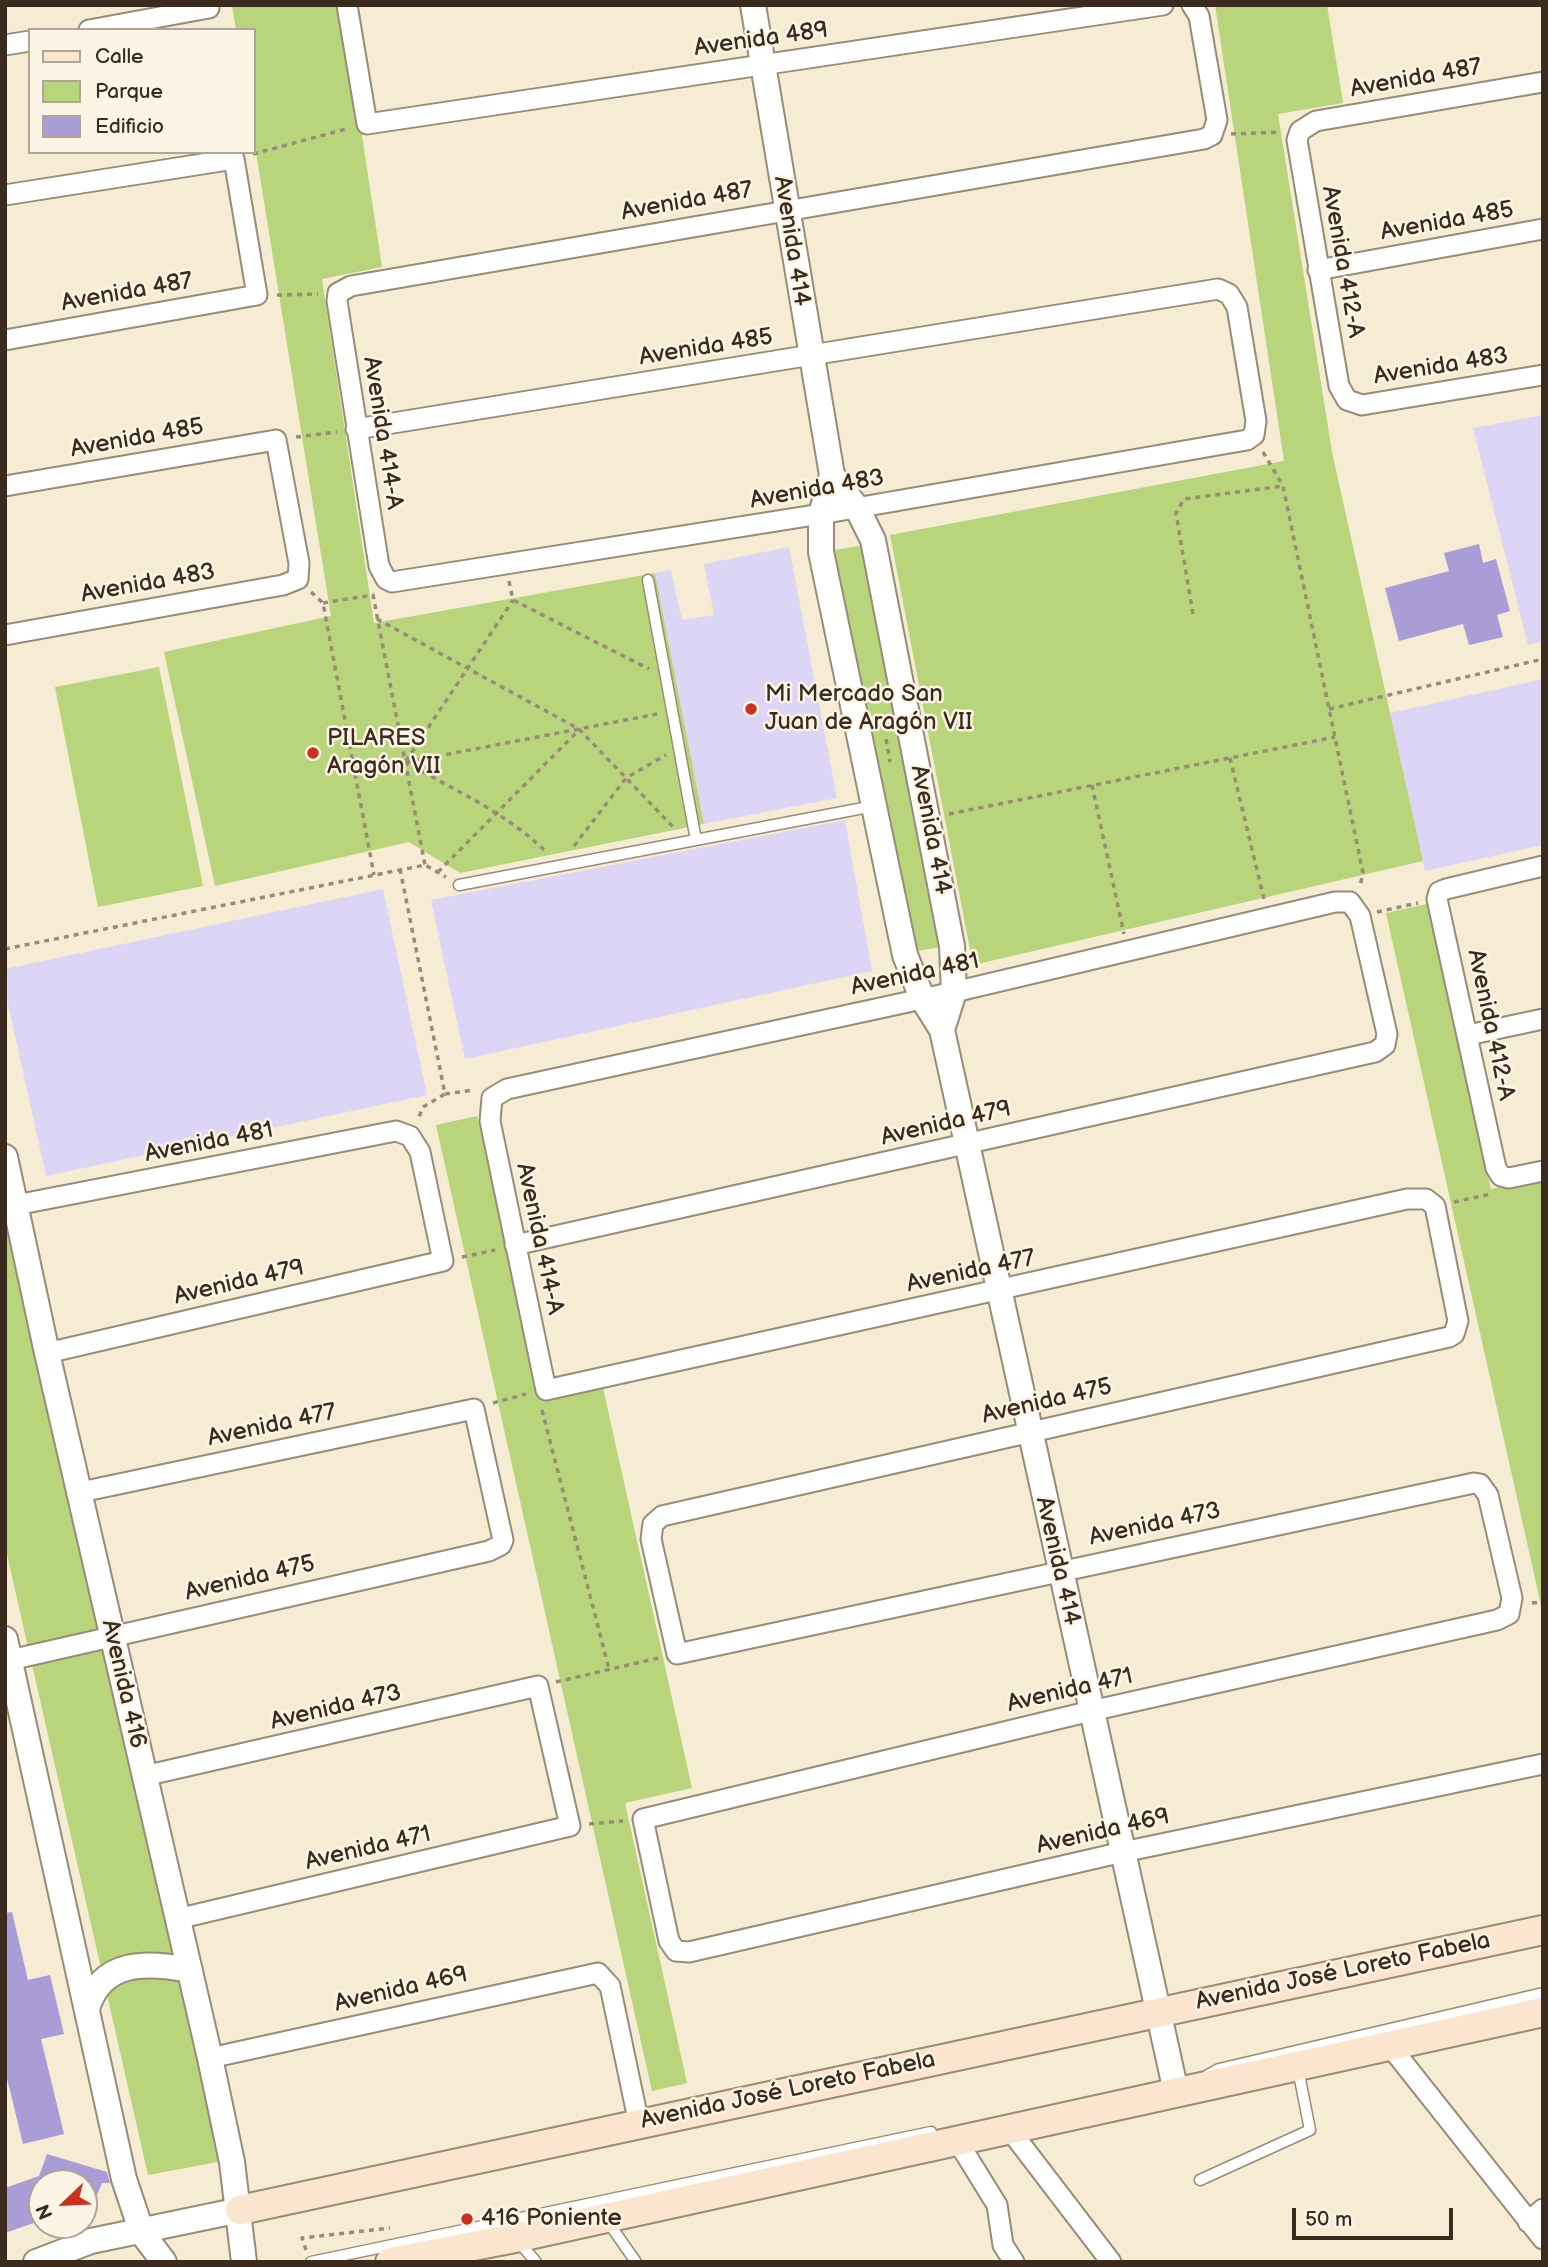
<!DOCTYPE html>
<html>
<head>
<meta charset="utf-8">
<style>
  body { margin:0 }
  #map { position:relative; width:1548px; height:2267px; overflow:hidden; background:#f5ecd3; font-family:"Balsamiq Sans",sans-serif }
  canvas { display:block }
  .frame { position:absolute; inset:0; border:7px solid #3b2a1e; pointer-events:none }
  .legend { position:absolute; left:28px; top:28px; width:228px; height:126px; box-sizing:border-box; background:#fcf5e5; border:2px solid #afa495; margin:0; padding:9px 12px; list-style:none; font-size:21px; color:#3b2a1e }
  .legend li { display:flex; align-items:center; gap:14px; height:35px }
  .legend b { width:35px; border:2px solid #afa495 }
  .north { position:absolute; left:28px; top:2169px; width:70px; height:70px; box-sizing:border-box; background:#fcf5e5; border:2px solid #afa495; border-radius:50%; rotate:247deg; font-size:19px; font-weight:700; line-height:28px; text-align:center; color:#3b2a1e }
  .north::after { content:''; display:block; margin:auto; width:24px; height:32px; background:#c8321e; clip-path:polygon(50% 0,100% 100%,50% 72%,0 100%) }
  .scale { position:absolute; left:1292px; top:2208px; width:161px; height:32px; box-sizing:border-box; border:4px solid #3b2a1e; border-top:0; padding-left:9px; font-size:21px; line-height:24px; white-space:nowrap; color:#3b2a1e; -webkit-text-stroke:5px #fcf5e5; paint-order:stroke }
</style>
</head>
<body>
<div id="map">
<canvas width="1548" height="2267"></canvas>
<div class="frame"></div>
<ul class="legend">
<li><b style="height:9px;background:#fce5cf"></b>Calle</li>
<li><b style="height:19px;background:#b8d57b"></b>Parque</li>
<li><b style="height:19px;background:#aa9cd7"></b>Edificio</li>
</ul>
<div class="north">N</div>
<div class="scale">50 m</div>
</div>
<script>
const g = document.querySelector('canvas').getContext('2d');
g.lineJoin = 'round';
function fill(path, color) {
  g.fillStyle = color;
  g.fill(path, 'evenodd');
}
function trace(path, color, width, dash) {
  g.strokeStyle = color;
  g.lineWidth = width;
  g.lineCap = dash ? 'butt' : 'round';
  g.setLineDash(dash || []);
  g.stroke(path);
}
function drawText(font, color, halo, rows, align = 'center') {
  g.font = font + ' "Balsamiq Sans",sans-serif';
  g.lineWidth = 5;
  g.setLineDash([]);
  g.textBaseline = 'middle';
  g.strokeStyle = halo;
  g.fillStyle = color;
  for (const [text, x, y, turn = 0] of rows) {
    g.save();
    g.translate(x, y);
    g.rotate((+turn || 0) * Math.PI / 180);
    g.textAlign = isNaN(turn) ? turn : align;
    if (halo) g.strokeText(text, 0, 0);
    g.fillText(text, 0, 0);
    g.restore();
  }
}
fill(new Path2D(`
  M 1543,415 L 1543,642 L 1528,645 L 1473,428 Z
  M 789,547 L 837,798 L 704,824 L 655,573 L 671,570 L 682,620 L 714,615 L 704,564 Z
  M 1543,679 L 1543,845 L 1425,871 L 1390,713 Z
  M 845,820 L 872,971 L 465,1059 L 431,900 Z
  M 383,889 L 427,1095 L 46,1176 L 5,990 L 5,969 Z`), '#ddd5f6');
fill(new Path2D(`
  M 232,5 L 342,5 L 382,267 L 322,279 L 374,623 L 655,573 L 704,824 L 460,873 L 409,842 L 215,886 L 164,652 L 331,616 L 254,140 L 254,30 L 236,30 Z
  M 1215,5 L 1327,5 L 1343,103 L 1278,114 L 1332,452 L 1423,861 L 973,965 L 890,535 L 1284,461 Z
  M 871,544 L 947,946 L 905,953 L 834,550 Z
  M 159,667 L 203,886 L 98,907 L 55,687 Z
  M 1427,904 L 1491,1189 L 1543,1178 L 1543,1614 L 1386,913 Z
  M 477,1116 L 541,1401 L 603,1388 L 692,1788 L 625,1803 L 687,2083 L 652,2091 L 436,1125 Z
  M 5,1190 L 223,2161 L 148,2175 L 5,1546 Z`), '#b8d57b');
fill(new Path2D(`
  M 1479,544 L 1483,563 L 1496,559 L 1510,611 L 1497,615 L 1503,637 L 1469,645 L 1463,624 L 1399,641 L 1385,588 L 1449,571 L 1444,553 Z
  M 12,1912 L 28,1980 L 50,1975 L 64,2034 L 41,2039 L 64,2134 L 23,2144 L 5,2070 L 5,1913 Z
  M 47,2154 L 107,2172 L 110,2183 L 102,2183 L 84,2225 L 84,2183 L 42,2183 L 42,2220 L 5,2233 L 5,2188 L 39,2176 Z`), '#aa9cd7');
const service = new Path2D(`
  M 648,580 L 696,840
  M 459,885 L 874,806
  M 1208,2075 L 1219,2069 L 1543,1993
  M 1200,2180 L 1310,2130 L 1298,2069
  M 608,2222 L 636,2262
  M 518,2241 L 536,2262
  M 311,2262 L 931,2132`);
const minor = new Path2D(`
  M 347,5 L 367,124 L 1163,5
  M 89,30 L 209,8 L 208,5
  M 5,45 L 30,41
  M 1543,82 L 1316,121 L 1300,131 L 1297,140 L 1339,386 L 1347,400 L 1362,405 L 1543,375
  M 5,195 L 234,159 L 257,295 L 5,340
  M 1318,270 L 1543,229
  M 356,429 L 1218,289 L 1229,294 L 1237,307 L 1256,421 L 1254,435 L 1247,440 L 821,514 L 392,582 L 386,579 L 379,566 L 337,301 L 338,293 L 351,286 L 1204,139 L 1212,135 L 1217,120 L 1199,16 L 1192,5
  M 5,486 L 276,440 L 299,563 L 298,579 L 283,585 L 5,635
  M 1543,866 L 1446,889 L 1439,892 L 1437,899 L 1496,1168 L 1501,1176 L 1509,1178 L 1543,1171
  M 1468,1035 L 1543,1019
  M 16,1205 L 396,1131 L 410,1136 L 420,1152 L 443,1261 L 47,1353
  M 515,1245 L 1375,1052 L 1385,1045 L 1387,1034 L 1360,916 L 1350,902 L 1335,902 L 954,992 L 507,1089 L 492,1098 L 490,1121 L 546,1390 L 1407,1199 L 1426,1199 L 1435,1206 L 1458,1321 L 1454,1334 L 1449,1337 L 662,1516 L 653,1524 L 651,1539 L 677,1654 L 1474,1483 L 1480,1484 L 1488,1495 L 1512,1598 L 1509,1614 L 1497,1620 L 1091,1711 L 643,1819 L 669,1941 L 676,1951 L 689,1952 L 1123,1852 L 1543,1764
  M 10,1660 L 489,1551 L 501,1545 L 503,1540 L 474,1409 L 81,1492
  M 144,1776 L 538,1686 L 570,1826 L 177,1919
  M 1390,2046 L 1543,2239
  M 210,2058 L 598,1973 L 610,1986 L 639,2124
  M 1010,2130 L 1111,2262
  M 958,2142 L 997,2205 L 1003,2245 L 1014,2262
  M 1528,2222 L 1543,2209`);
const tertiary = new Path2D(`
  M 753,5 L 832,475 L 857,508 L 873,540 L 952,946 L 954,992 L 942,1030
  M 832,475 L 821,514 L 821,552 L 905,955 L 922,998 L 942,1030 L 1176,2092
  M 5,1157 L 47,1353 L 210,2058 L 232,2162 L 244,2262
  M 5,1639 L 124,2179 L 142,2233 L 164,2262
  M 87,2009 C 101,1959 148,1962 190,1970
  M 36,2262 L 91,2241 L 240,2210`);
const secondary = new Path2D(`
  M 240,2210 L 1543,1930
  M 390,2262 L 515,2238 L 1543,2012`);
trace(service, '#988b78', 13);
trace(minor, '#988b78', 23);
trace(tertiary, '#988b78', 28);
trace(secondary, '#988b78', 32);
trace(new Path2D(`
  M 1231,134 L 1280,132
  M 253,154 L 350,128
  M 277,295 L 318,294
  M 296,437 L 337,432
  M 1263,452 L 1283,486 L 1363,873 L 1360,886
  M 509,581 L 513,600 L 649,669
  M 311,592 L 323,603 L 374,875
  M 323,603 L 373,595 L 425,865
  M 1193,614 L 1176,513 L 1184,499 L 1283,486
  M 377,619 L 579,729 L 676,830
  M 1329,709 L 1543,659
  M 886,739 L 890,762
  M 1230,758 L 1264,899
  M 406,761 L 513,600
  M 405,762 C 452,789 509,814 547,853
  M 407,762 L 657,714
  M 1092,785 L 1124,934
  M 949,814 L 1335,737
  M 574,846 L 626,778 L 666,755
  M 400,869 L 445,1094 L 423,1107 L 418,1119
  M 438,872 L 578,731
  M 1377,912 L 1418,903
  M 5,949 L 425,865 L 446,877
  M 445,1094 L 474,1090
  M 1454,1202 L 1491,1194
  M 462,1257 L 495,1250
  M 493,1403 L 526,1394
  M 542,1410 L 609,1669
  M 1532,1603 L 1543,1602
  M 556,1682 L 658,1658
  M 589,1824 L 623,1821
  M 306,2250 L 302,2238 L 390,2228`), '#988b78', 3.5, [5, 5]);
trace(service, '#fff', 10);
trace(minor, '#fff', 19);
trace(tertiary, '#fff', 24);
trace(secondary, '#fce5cf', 28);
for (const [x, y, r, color] of [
  [751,709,7,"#c8321e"],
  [313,753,7,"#c8321e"],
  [467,2219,7,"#c8321e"]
]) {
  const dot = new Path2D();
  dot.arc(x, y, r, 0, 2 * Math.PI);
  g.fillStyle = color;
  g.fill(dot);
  trace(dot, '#fcf5e5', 2.5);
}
drawText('24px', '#3b2a1e', '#fcf5e5', [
  ["Avenida 489",761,40,-8],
  ["Avenida 487",1416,79,-10],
  ["Avenida 487",687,202,-10],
  ["Avenida 485",1447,222,-10],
  ["Avenida 414",791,241,81],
  ["Avenida 412-A",1342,262,80],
  ["Avenida 487",127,293,-10],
  ["Avenida 485",706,348,-9],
  ["Avenida 483",1441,367,-9],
  ["Avenida 414-A",382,433,81],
  ["Avenida 485",137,439,-10],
  ["Avenida 483",817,490,-10],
  ["Avenida 483",148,584,-10],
  ["Avenida 414",930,830,79],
  ["Avenida 481",915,975,-12],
  ["Avenida 412-A",1490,1025,78],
  ["Avenida 479",946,1124,-13],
  ["Avenida 481",209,1143,-11],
  ["Avenida 414-A",539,1239,78],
  ["Avenida 477",971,1272,-12],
  ["Avenida 479",239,1283,-13],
  ["Avenida 475",1047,1402,-13],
  ["Avenida 477",272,1426,-12],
  ["Avenida 473",1155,1525,-12],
  ["Avenida 414",1057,1561,77],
  ["Avenida 475",250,1579,-13],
  ["Avenida 416",123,1684,77],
  ["Avenida 471",1070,1691,-13],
  ["Avenida 473",336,1708,-13],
  ["Avenida 469",1103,1832,-13],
  ["Avenida 471",368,1849,-13],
  ["Avenida José Loreto Fabela",1343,1972,-12],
  ["Avenida 469",401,1990,-13],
  ["Avenida José Loreto Fabela",788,2091,-12]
]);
drawText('24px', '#3b2a1e', '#fcf5e5', [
  ["Mi Mercado San",765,695],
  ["Juan de Aragón VII",765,723],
  ["PILARES",327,739],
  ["Aragón VII",327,767],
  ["416 Poniente",481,2219]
], 'left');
</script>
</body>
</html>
